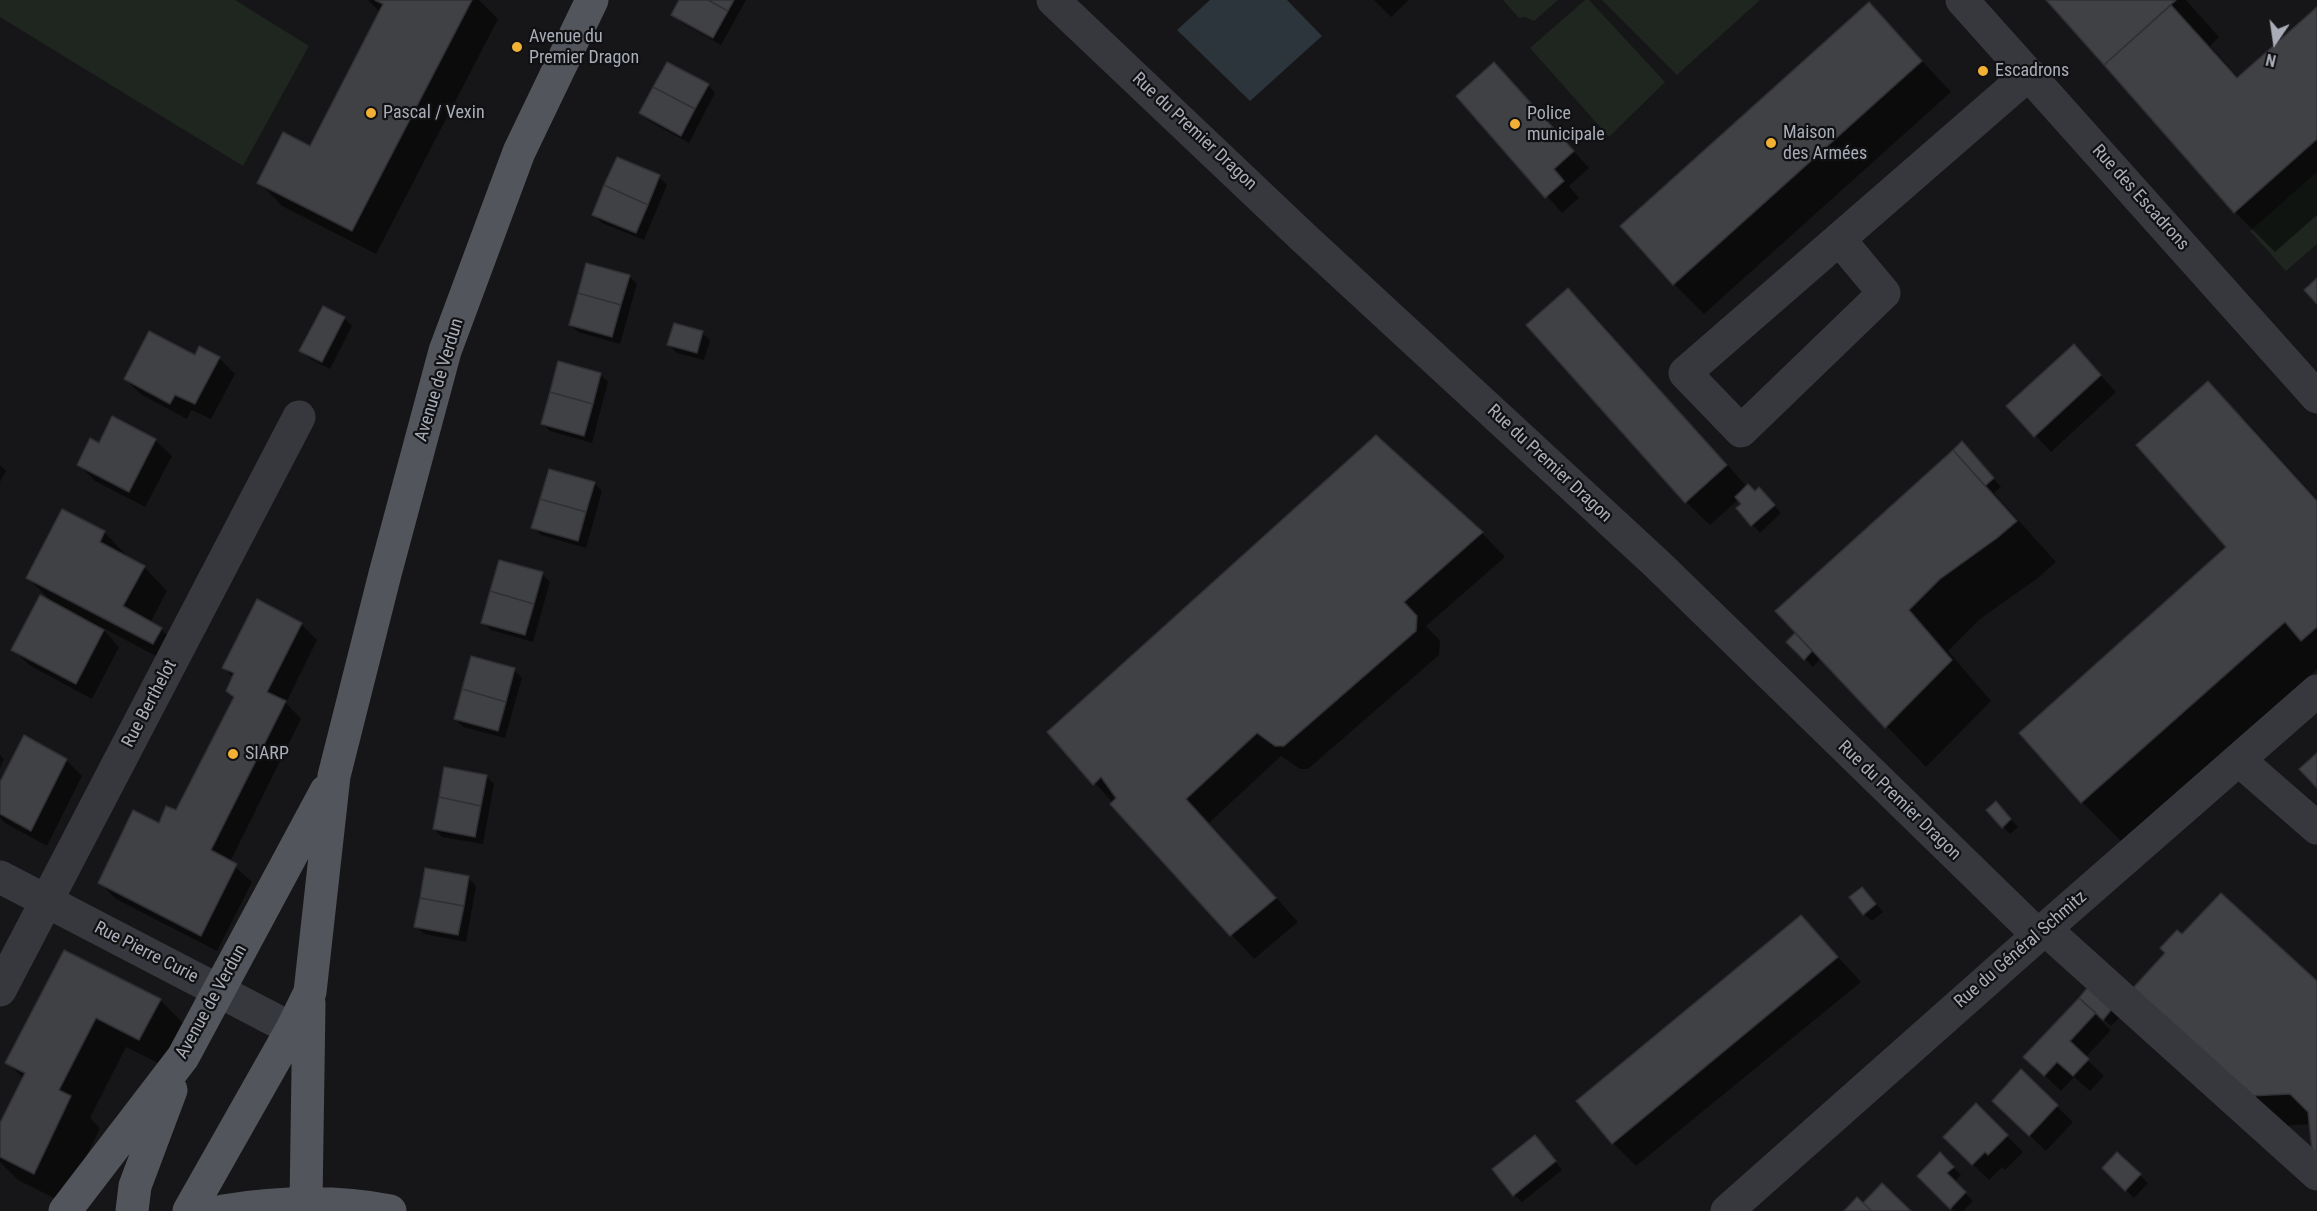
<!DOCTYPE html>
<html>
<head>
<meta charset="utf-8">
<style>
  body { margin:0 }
  #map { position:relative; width:2317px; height:1211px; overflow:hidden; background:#161618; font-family:"Roboto Condensed",sans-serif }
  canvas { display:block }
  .north { position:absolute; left:2245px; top:12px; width:60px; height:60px; -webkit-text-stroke:4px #111113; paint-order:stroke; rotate:193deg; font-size:16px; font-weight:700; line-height:24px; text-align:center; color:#a8adb8 }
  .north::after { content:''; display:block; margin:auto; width:21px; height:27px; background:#a8adb8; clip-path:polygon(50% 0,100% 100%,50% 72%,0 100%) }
</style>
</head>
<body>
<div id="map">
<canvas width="2317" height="1211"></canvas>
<div class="north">N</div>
</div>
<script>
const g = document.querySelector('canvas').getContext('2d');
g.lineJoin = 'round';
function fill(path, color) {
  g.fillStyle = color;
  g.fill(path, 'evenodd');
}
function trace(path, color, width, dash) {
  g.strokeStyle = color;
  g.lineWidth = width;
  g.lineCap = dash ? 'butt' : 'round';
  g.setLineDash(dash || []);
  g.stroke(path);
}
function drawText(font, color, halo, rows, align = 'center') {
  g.font = font + ' "Roboto Condensed",sans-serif';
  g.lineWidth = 4.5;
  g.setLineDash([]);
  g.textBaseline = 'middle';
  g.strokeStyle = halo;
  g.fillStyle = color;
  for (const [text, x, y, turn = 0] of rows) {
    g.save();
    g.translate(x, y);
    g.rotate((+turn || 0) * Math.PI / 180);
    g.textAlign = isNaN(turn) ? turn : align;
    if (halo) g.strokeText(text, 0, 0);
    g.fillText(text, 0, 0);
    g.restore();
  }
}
fill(new Path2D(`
  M 0,0 L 235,0 L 309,46 L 243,166 L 0,17 Z
  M 1503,0 L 1558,0 L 1534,21 L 1525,17 L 1519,18 Z
  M 1585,0 L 1589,0 L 1665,82 L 1609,137 L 1530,48 Z
  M 1602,0 L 1760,0 L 1677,75 Z
  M 2317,172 L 2317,244 L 2286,271 L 2250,231 Z`), '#1e261f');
fill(new Path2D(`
  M 1210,0 L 1287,0 L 1322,36 L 1250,101 L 1177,30 Z`), '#2c353c');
fill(new Path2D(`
  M 368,0 L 479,0 L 498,19 L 376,254 L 282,206 L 259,182 L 311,148 L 380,12 Z
  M 681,0 L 746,0 L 721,45 L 681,22 L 673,14 Z
  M 1374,0 L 1409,0 L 1391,17 Z
  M 2047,0 L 2186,0 L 2219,37 L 2210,46 L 2239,78 L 2317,9 L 2317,215 L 2275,252 L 2235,212 Z
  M 1869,4 L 1951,92 L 1704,314 L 1674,284 Z
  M 1494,64 L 1589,168 L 1569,186 L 1579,198 L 1562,213 L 1458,96 Z
  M 708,85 L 715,93 L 689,143 L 649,121 L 641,113 Z
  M 659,177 L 667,185 L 644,240 L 602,223 L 594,215 Z
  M 629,276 L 637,284 L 620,344 L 578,332 L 570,324 Z
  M 1568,290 L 1592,313 L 1747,487 L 1767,497 L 1781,513 L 1760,533 L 1738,508 L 1743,504 L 1739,499 L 1710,525 L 1686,502 Z
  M 344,318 L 352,326 L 330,369 L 309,358 L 301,351 Z
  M 702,333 L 710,340 L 704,360 L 677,353 L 669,345 Z
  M 2074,346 L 2116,392 L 2051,452 L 2008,406 Z
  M 196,357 L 219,358 L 235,374 L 211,419 L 191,410 L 187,419 L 142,395 L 125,379 Z
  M 600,374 L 608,382 L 592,443 L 550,431 L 542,423 Z
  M 2208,383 L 2248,423 L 2317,499 L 2317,669 L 2122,842 L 2082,802 L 2021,733 L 2228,548 Z
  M 155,440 L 172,456 L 145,507 L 95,481 L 79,465 L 100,445 Z
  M 1970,451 L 2001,487 L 1994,493 L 2056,562 L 2038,578 L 1980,619 L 1948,651 L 1991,701 L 1926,767 L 1821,658 L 1813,667 L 1789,642 L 1803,639 Z
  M 0,465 L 6,471 L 0,482 Z
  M 594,483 L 602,491 L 586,548 L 541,535 L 533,527 Z
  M 104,532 L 127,556 L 127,558 L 144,567 L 167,591 L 150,623 L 161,629 L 185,653 L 177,667 L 101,627 L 119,647 L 92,699 L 29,665 L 13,649 L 53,603 L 28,578 Z
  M 1482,533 L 1505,557 L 1426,626 L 1440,641 L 1439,655 L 1308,769 L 1300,769 L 1281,756 L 1209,823 L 1298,922 L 1254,959 L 1112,804 L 1113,803 L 1049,732 Z
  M 542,574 L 550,582 L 533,642 L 491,630 L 483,622 Z
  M 301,624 L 317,640 L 286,703 L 301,719 L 230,862 L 252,882 L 217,951 L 116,899 L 100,883 L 159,825 L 176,812 L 235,698 L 234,678 L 224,668 Z
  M 514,670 L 522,678 L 505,738 L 463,727 L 455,719 Z
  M 0,755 L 4,759 L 0,768 Z
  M 66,760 L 82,776 L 47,846 L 5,823 L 0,817 L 0,785 Z
  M 486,776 L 494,784 L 483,844 L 442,837 L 434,829 Z
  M 2003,811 L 2018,827 L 2010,834 L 2003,827 Z
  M 468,878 L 476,886 L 466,942 L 424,934 L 416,926 Z
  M 1870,896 L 1883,912 L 1872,921 L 1864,914 Z
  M 1801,917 L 1861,982 L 1636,1166 L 1613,1143 Z
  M 2182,936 L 2317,983 L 2311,1124 L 2282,1126 L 2165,1018 Z
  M 65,952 L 160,1000 L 190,1030 L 170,1069 L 126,1047 L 90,1118 L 100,1128 L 64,1203 L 18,1180 L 0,1162 L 0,1126 L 24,1079 L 7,1062 Z
  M 2088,989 L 2119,1018 L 2111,1026 L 2099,1015 L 2097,1017 L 2111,1030 L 2085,1058 L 2104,1076 L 2090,1091 L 2074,1077 L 2061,1091 L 2042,1073 Z
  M 2021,1072 L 2073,1122 L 2046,1151 L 2010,1117 Z
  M 1976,1105 L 2023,1152 L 2005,1170 L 2002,1167 L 1989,1180 L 1945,1137 Z
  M 1543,1145 L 1562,1170 L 1522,1202 L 1514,1195 Z
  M 1940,1154 L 1961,1175 L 1954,1182 L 1973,1201 L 1963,1211 L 1954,1211 L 1919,1176 Z
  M 2117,1154 L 2148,1183 L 2134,1198 L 2104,1168 Z`), '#0007');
const building = new Path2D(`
  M 375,0 L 472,0 L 352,231 L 257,183 L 283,132 L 310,146 L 383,4 Z
  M 679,0 L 708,0 L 728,11 L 713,38 L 671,15 Z
  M 708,0 L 734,0 L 728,11 Z
  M 2046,0 L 2176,0 L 2104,65 Z
  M 1869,2 L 1922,61 L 1673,285 L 1620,226 Z
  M 2171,5 L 2237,78 L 2317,7 L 2317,139 L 2234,213 L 2104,65 Z
  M 667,62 L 709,84 L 695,109 L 653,87 Z
  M 1494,62 L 1574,151 L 1554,169 L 1564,181 L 1545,198 L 1456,96 Z
  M 653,87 L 695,109 L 681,136 L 639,113 Z
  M 617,157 L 660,175 L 648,205 L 604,185 Z
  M 604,185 L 648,205 L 636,233 L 592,215 Z
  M 586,263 L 630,275 L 621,305 L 578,293 Z
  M 2317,278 L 2317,304 L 2304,290 Z
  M 1568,288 L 1727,465 L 1685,503 L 1526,325 Z
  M 578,293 L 621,305 L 612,337 L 569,325 Z
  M 323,306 L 345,317 L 322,362 L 299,351 Z
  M 674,323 L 703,331 L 697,353 L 667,345 Z
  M 149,331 L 195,355 L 199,346 L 220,357 L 195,404 L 175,395 L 170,404 L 124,379 Z
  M 2074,344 L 2101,375 L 2034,437 L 2006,406 Z
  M 558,361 L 601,373 L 593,404 L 550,392 Z
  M 2208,381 L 2317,501 L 2317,627 L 2301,641 L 2285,622 L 2081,803 L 2019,733 L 2226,547 L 2136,445 Z
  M 550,392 L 593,404 L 584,436 L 541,424 Z
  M 112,416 L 156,439 L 129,492 L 77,465 L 90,438 L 99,443 Z
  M 1376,435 L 1483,532 L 1404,602 L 1417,616 L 1416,631 L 1284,746 L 1275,746 L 1257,733 L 1186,799 L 1276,898 L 1230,936 L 1110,804 L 1116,798 L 1101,777 L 1093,785 L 1047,732 Z
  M 1962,441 L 1994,478 L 1985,486 L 1953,450 Z
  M 1953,450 L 2017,521 L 1997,538 L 1940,579 L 1909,610 L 1952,660 L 1885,728 L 1775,611 Z
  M 549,469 L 595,482 L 586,512 L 540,499 Z
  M 1748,484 L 1755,491 L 1759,487 L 1775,505 L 1751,526 L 1736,508 L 1741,504 L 1735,497 Z
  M 540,499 L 586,512 L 578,541 L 531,528 Z
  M 62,509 L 105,531 L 100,542 L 145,566 L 123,606 L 162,628 L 153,644 L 26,578 Z
  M 499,560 L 543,572 L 534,604 L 490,591 Z
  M 490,591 L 534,604 L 525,635 L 481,623 Z
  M 40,595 L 104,630 L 76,684 L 11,650 Z
  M 257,599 L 302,623 L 267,692 L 286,701 L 211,850 L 237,864 L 201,936 L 98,883 L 133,810 L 159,823 L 166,806 L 176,810 L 234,697 L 226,691 L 234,673 L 222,668 Z
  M 1795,633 L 1812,651 L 1804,660 L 1786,642 Z
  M 471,656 L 515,668 L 506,702 L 462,689 Z
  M 462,689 L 506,702 L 498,731 L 454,719 Z
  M 24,735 L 67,759 L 31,831 L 0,814 L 0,782 Z
  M 2317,753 L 2317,788 L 2299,769 Z
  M 444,767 L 487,775 L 481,806 L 439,797 Z
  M 439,797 L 481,806 L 475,837 L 433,829 Z
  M 1996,801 L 2011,819 L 2002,828 L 1986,810 Z
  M 425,868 L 469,876 L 464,906 L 420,898 Z
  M 1862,887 L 1876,904 L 1863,915 L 1849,897 Z
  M 2221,893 L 2317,981 L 2317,1156 L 2312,1151 L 2308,1112 L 2290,1094 L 2250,1096 L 2133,988 L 2165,953 L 2160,948 L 2177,930 L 2182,934 Z
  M 420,898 L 464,906 L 458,935 L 414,927 Z
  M 1801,915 L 1838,957 L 1612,1144 L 1576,1101 Z
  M 64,950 L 161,999 L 139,1040 L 96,1018 L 59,1090 L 71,1096 L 34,1174 L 0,1157 L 0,1123 L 25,1073 L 5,1063 Z
  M 2088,987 L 2112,1009 L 2103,1020 L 2079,998 Z
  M 2079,998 L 2096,1013 L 2070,1041 L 2089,1059 L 2073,1076 L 2057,1062 L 2044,1076 L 2023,1057 Z
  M 2021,1069 L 2058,1105 L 2029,1136 L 1992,1101 Z
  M 1976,1103 L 2008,1135 L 1988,1155 L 1985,1152 L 1972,1165 L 1943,1137 Z
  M 1535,1135 L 1556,1161 L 1513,1196 L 1492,1169 Z
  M 1940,1152 L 1954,1167 L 1947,1173 L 1966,1192 L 1950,1209 L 1917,1176 Z
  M 2117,1152 L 2141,1174 L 2125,1191 L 2102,1168 Z
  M 1882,1183 L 1911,1211 L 1872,1211 L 1863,1203 Z
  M 1857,1197 L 1863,1203 L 1872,1211 L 1844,1211 Z`);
fill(building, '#404145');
trace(building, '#303034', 1.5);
trace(new Path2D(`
  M 1053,0 L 1305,239 L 1656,563 L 2038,935
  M 1962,0 L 2317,397
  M 1839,239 L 1884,293 L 1741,431 L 1685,373 L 2029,74
  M 2239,760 L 2317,828
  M 0,877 L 292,1029
  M 2045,929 L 2317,1174
  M 0,990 L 299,417
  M 1727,1211 L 2045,929 L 2317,691`), '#37383d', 33);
trace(new Path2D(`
  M 65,1211 L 183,1057 L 326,791
  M 132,1211 L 135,1186 L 171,1090
  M 189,1211 L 292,1029 L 310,992 L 334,776 L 385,574 L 445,351 L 519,152 L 592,0
  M 223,1211 C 279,1202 334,1200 390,1211
  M 301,1211 L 306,1203 L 309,1003`), '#53555c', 33);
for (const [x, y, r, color] of [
  [517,47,6,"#f2b134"],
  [1983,71,6,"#f2b134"],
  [371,113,6,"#f2b134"],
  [1515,124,6,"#f2b134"],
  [1771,143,6,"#f2b134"],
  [233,754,6,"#f2b134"]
]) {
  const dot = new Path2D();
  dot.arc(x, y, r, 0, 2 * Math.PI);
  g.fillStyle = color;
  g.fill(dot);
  trace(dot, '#111113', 2);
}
drawText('18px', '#a8adb8', '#111113', [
  ["Avenue du",529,37],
  ["Premier Dragon",529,58],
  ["Escadrons",1995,71],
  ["Pascal / Vexin",383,113],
  ["Police",1527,114],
  ["municipale",1527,135],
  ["Maison",1783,133],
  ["des Armées",1783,154],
  ["SIARP",245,754]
], 'left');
drawText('18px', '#a8adb8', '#111113', [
  ["Rue du Premier Dragon",1194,132,43],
  ["Rue des Escadrons",2140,198,48],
  ["Avenue de Verdun",440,380,-73],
  ["Rue du Premier Dragon",1549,464,43],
  ["Rue Berthelot",150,704,-62],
  ["Rue du Premier Dragon",1899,801,44],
  ["Rue du Général Schmitz",2021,950,-41],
  ["Rue Pierre Curie",146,953,27],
  ["Avenue de Verdun",212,1002,-61]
]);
</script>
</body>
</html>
